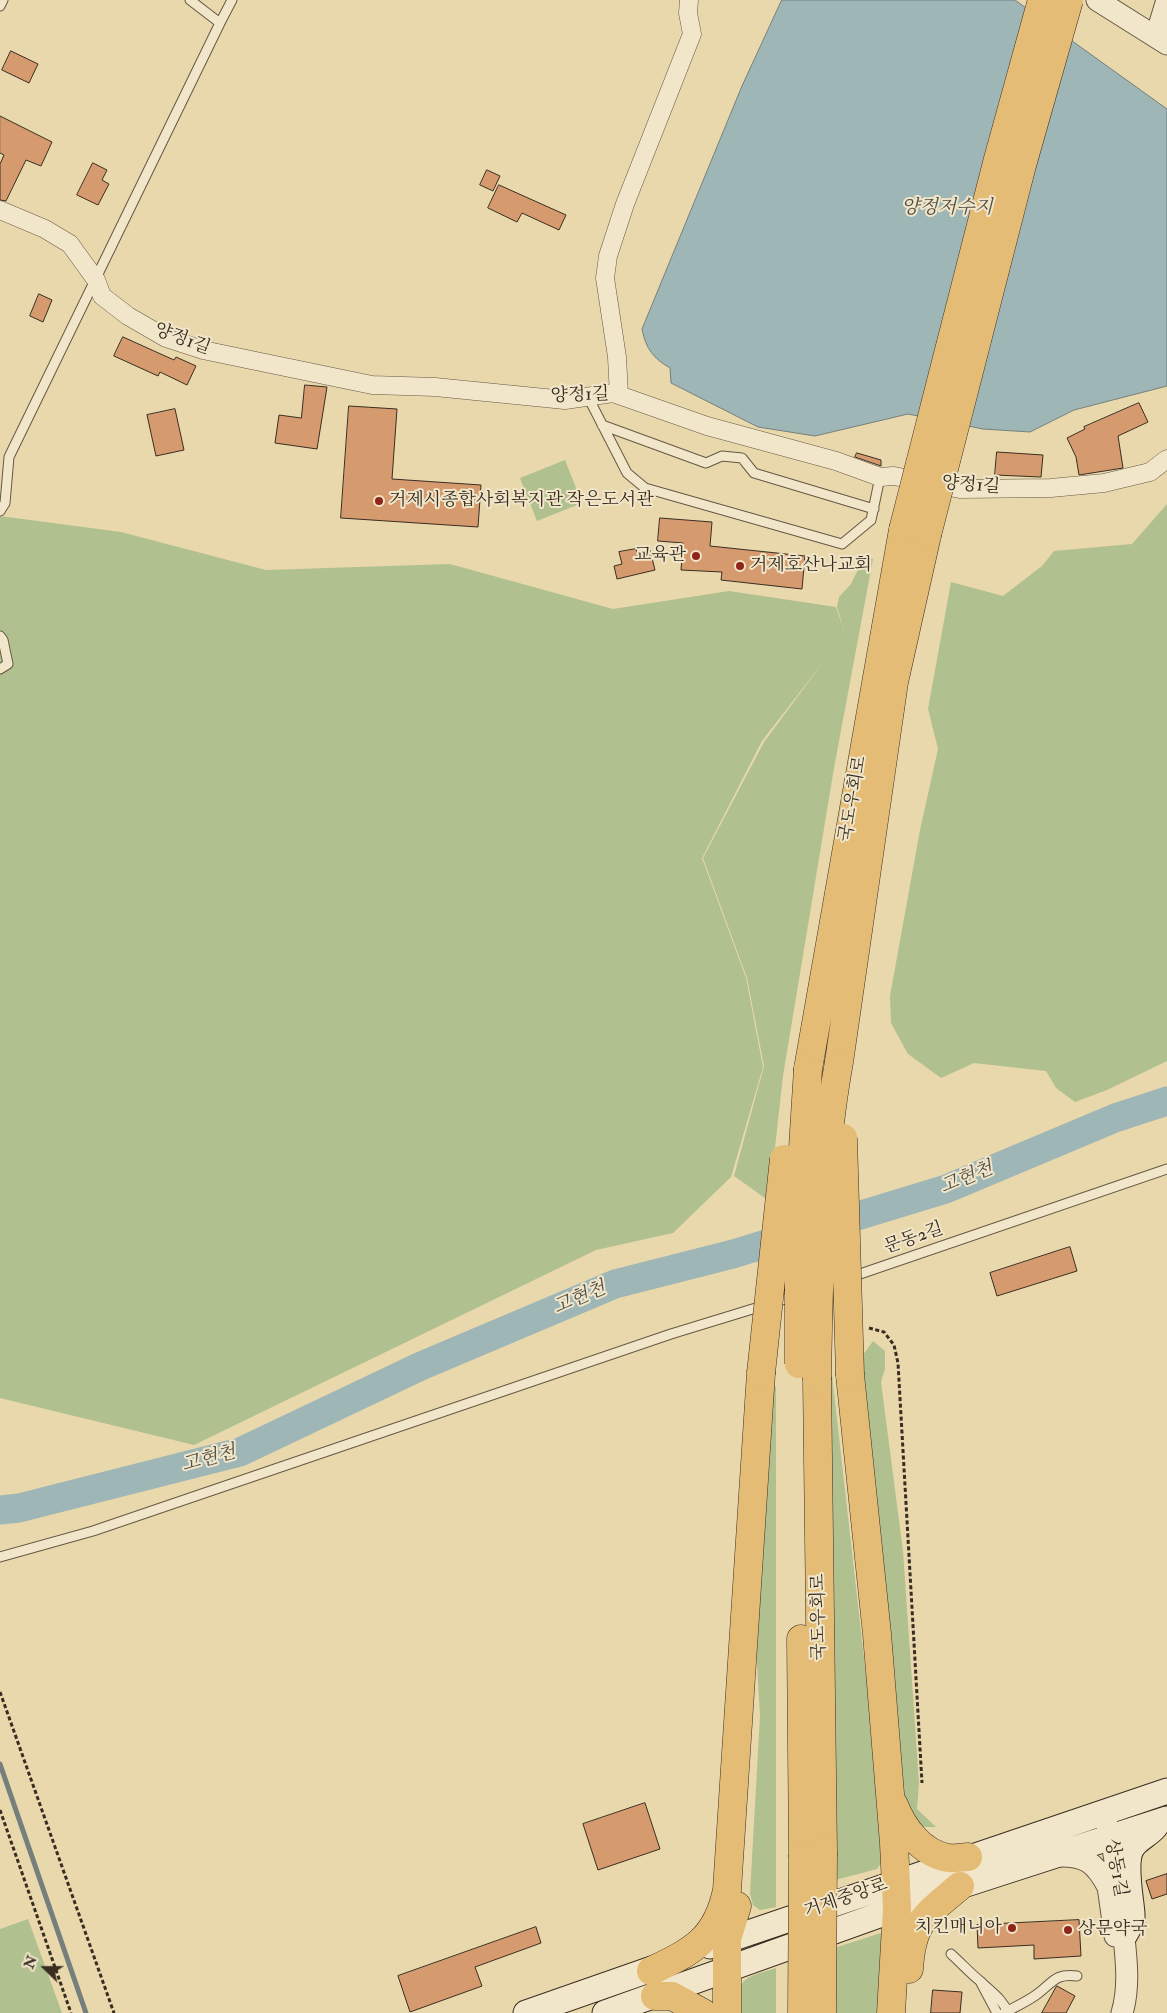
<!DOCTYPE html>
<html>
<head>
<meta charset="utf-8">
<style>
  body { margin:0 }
  #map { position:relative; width:1167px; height:2013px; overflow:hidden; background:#e9d8ac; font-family:"IM FELL Double Pica",serif }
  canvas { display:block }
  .north { position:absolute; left:20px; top:1943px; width:50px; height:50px; -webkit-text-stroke:4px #f1e6c9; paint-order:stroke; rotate:292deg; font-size:14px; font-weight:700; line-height:20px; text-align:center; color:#392d22 }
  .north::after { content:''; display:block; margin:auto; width:18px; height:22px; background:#392d22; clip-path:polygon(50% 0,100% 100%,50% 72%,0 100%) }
</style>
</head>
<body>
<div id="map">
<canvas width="1167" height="2013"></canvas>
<div class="north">N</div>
</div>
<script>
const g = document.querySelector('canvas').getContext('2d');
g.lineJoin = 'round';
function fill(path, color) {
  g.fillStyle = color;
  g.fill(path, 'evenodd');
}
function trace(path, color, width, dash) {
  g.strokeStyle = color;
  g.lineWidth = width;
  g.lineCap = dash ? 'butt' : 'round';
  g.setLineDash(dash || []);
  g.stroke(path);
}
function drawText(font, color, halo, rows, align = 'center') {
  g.font = font + ' "IM FELL Double Pica","Noto Serif KR",serif';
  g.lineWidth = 4;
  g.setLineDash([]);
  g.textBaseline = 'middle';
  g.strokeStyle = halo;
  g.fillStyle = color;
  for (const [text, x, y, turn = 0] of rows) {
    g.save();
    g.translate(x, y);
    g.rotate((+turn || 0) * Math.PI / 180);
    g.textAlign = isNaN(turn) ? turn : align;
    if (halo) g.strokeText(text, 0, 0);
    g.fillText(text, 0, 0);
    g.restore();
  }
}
fill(new Path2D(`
  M 565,460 L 582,503 L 537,521 L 520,478 Z
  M 1167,504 L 1167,1061 L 1107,1090 L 1075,1102 L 1056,1088 L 1046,1071 L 974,1063 L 941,1078 L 908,1054 L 891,1023 L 890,996 L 920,830 L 938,749 L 928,709 L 951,582 L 1003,596 L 1042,566 L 1054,551 L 1132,544 Z
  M 0,516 L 121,532 L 266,570 L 450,564 L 613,609 L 729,591 L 836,607 L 845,633 L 837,607 L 839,597 L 851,584 L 864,557 L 873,559 L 834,768 L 783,1076 L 769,1201 L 734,1176 L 764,1066 L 747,978 L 703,858 L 764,742 L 824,661 L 762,741 L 702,858 L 746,978 L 763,1067 L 731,1177 L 673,1233 L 596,1250 L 194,1445 L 0,1398 Z
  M 873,1341 L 885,1351 L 885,1369 L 881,1382 L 903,1551 L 919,1783 L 917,1809 L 936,1827 L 924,1827 L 914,1822 L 902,1793 L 858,1362 Z
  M 829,1372 L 832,1375 L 885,1844 L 882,1862 L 877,1869 L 828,1882 Z
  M 773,1386 L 776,1387 L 776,1907 L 760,1910 L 753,1905 L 750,1894 L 760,1716 L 756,1647 Z
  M 28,1919 L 62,2013 L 0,2013 L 0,1929 Z
  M 884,1932 L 886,2013 L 832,2013 L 831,1949 Z
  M 776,1968 L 776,2013 L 737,2013 C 739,1976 742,1979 776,1968 Z`), '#b0c08f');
const water = new Path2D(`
  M 782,0 L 1015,0 L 1167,109 L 1167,386 L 1074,410 L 1030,432 L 983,429 L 908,414 L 815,436 L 758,427 L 671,383 L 670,368 C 653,358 646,349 642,329 L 742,86 Z`);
fill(water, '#9eb6b6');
trace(water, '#767f7b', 1);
trace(new Path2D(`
  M 0,1764 L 86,2013`), '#767f7b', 5);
trace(new Path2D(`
  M 0,1510 L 19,1508 L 240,1452 L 421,1366 L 615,1284 L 733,1254 L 946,1189 L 1115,1118 L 1167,1101`), '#9eb6b6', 29);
const building = new Path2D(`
  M 11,51 L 38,64 L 29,83 L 2,70 Z
  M 0,116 L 52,142 L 41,166 L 26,160 L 6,201 L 0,200 L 0,164 L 4,155 L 0,153 Z
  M 93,163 L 107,170 L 102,180 L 109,184 L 98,205 L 77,195 Z
  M 487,170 L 500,176 L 493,191 L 480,185 Z
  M 499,185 L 566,215 L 559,230 L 522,213 L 517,222 L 488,208 Z
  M 39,294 L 52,300 L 43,322 L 30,316 Z
  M 123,337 L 174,360 L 176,357 L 196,366 L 187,385 L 160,372 L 158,376 L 114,356 Z
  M 305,385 L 327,387 L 317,449 L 275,443 L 279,415 L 301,418 Z
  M 1139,403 L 1148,422 L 1118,436 L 1123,468 L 1079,475 L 1076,457 L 1067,438 L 1085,429 L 1084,427 Z
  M 349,406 L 397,409 L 392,479 L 481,485 L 478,527 L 341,518 Z
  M 175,409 L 184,450 L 156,456 L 147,415 Z
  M 997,452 L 1043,455 L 1041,477 L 995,475 Z
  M 857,453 L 881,460 L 881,466 L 855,457 Z
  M 660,518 L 712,522 L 710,546 L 805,556 L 802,589 L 721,580 L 722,572 L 681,570 L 683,543 L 658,541 Z
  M 636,549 L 637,553 L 650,550 L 655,570 L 617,579 L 614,566 L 622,564 L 619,552 Z
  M 1070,1247 L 1077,1271 L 997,1296 L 990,1273 Z
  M 645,1803 L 660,1849 L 598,1870 L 583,1824 Z
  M 1167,1874 L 1167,1894 L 1152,1899 L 1146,1881 Z
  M 1079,1920 L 1081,1956 L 1034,1959 L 1034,1945 L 978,1948 L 977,1925 Z
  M 536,1927 L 541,1943 L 475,1967 L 482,1986 L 410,2012 L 398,1976 Z
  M 1057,1986 L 1075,1996 L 1066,2013 L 1042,2013 Z
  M 933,1990 L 962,1992 L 960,2013 L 931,2013 Z`);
fill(building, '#d69a6f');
trace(building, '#392d22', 1);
const service = new Path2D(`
  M 190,0 L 220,23 L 232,0
  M 0,6 L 3,0
  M 587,395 L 627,473 L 645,488 L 842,544 L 871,520 L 880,477
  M 602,425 L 706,463 L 722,456 L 742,458 L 754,473 L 874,509
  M 0,511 L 5,503 L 9,457 L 220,23
  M 0,636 L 3,640 L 8,664 L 0,669
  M 822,1287 L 1167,1169
  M 0,1557 L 93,1531 L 671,1334 L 795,1296
  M 951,1954 C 961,1963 970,1973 980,1981 C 991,1992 1002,1998 1008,2013
  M 981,1983 L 997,2013
  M 1004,2013 C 1015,2007 1026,2002 1036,1995 C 1053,1983 1054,1973 1077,1976`);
const minor = new Path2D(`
  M 0,210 L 45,229 L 70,244 L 96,280 L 102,296 L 128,316 L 166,338 L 203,350 L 251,360 L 372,385 L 435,387 L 565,400 L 613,393 L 707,426 L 836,461 L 880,477 L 894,476 L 960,489 L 1051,488 L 1104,483 L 1150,472 L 1167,459
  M 619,395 L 617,357 L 605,278 L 608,256 L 625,204 L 692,34 L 688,13 L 689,0`);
const tertiary = new Path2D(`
  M 1097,0 L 1167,44
  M 1156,36 L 1167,0
  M 1103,1812 L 1111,1838 L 1120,1888
  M 1056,1856 C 1085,1855 1095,1862 1108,1887
  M 1106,1872 L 1115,1936
  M 1122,2013 C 1131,1983 1125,1950 1122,1919`);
const secondary = new Path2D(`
  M 1124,1936 L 1132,1922 L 1132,1914 C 1131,1897 1122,1858 1134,1845 C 1140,1838 1149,1834 1155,1827
  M 710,1946 L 1167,1791
  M 526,2013 L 669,1963
  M 605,2013 L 960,1886 L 1167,1819`);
const trunk = new Path2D(`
  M 839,1062 L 894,682 L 927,535
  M 808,1069 L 903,530
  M 850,1375 L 877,1634 L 894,1843 L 897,1909 L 891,2013
  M 817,1380 L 823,1853
  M 801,1639 L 803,1855
  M 894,1805 C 903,1828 921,1853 948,1858 C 954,1859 962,1857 968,1857
  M 909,1969 C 912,1921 925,1916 960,1886
  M 651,1971 C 693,1951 717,1939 727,1890 L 761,1373
  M 655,1996 L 672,1996 L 703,2013
  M 727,2013 L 727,1939 L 737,1906`);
trace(service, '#655844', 11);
trace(minor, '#655844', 19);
trace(tertiary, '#655844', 23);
trace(secondary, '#392d22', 27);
trace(trunk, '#392d22', 29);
trace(new Path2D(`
  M 869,1328 L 884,1332 L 894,1345 L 898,1363 L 922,1783
  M 0,1692 L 114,2013
  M 0,1810 L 71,2013`), '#392d22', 3, [4, 2.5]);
trace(service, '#f1e6c9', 9);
trace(minor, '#f1e6c9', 18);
trace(tertiary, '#f1e6c9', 21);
trace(secondary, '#f1e6c9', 25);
trace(trunk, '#e4bc76', 28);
const trunkBridge = new Path2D(`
  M 903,530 L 998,159 L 1042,0
  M 927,535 L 1022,165 L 1069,0
  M 843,1138 L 850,1375
  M 799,1364 L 799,1210 L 808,1069
  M 761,1373 L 784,1159
  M 817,1380 C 819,1273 820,1168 839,1062
  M 802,2013 L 803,1855
  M 822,2013 L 823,1853`);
trace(trunkBridge, '#392d22', 29, []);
trace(trunkBridge, '#e4bc76', 28);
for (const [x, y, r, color] of [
  [379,501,5,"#8f2418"],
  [696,556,5,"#8f2418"],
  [740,566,5,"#8f2418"],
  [1012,1928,5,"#8f2418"],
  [1068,1930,5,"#8f2418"]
]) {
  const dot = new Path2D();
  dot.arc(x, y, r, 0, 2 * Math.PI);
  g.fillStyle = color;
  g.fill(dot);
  trace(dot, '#f1e6c9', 2);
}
drawText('18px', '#392d22', '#f1e6c9', [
  ["양정1길",182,340,20],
  ["양정1길",580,396,-2],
  ["양정1길",971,486,4],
  ["국도우회로",854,799,-80],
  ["문동2길",914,1239,-19],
  ["국도우회로",820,1617,-91],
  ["상동1길",1115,1868,80],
  ["거제중앙로",846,1899,-19]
]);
drawText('18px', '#392d22', '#f1e6c9', [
  ["거제시종합사회복지관 작은도서관",389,501],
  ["교육관",686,556,"right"],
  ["거제호산나교회",750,566],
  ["치킨매니아",1002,1928,"right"],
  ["상문약국",1078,1930]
], 'left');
drawText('italic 19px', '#524f47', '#f1e6c9', [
  ["양정저수지",947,209],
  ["고현천",967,1179,-22],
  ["고현천",580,1299,-23],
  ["고현천",209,1460,-15]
]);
</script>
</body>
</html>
